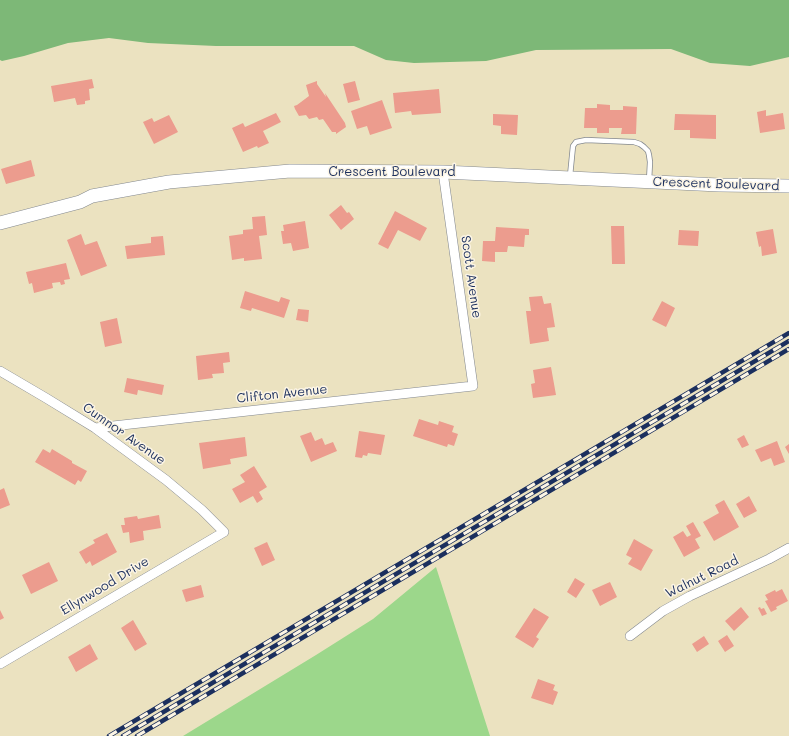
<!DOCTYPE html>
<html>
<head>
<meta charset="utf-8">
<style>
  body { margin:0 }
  canvas { display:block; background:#ebe2c0 }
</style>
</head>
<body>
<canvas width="789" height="736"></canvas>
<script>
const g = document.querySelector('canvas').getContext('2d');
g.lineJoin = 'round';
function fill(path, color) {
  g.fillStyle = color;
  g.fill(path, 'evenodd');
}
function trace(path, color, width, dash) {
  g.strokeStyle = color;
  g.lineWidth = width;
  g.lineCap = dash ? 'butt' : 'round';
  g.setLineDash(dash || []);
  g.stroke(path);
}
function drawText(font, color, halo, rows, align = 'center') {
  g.font = font + ' Mali,sans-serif';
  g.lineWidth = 3;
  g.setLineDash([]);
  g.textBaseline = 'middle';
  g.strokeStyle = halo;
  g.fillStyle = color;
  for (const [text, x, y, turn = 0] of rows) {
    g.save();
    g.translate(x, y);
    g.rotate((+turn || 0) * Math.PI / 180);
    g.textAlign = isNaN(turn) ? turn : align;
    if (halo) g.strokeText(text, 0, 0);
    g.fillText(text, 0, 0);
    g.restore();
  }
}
fill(new Path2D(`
  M 436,567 L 490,736 L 183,736 L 316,655 L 373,619 Z`), '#9cd78b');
fill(new Path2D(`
  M 0,0 L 789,0 L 789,57 L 750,66 L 710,63 L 671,49 L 536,50 L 486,61 L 414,63 L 386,60 L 354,46 L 216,46 L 148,43 L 109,38 L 68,43 L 24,56 L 2,61 L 0,60 Z`), '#7db877');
fill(new Path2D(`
  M 92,79 L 94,88 L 89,89 L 90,100 L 85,101 L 85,104 L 77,105 L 75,98 L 54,102 L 51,86 Z
  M 317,81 L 317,84 L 326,97 L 325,93 L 345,123 L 346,127 L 336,134 L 336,132 L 332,132 L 323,119 L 319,120 L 317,117 L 309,119 L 306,115 L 299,116 L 295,109 L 294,106 L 297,105 L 309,96 L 306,85 Z
  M 355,81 L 360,100 L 348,103 L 343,84 Z
  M 439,89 L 441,113 L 412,115 L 411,111 L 395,113 L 393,93 Z
  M 382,100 L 392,128 L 370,135 L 367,126 L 357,129 L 351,111 Z
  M 597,104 L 610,105 L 610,110 L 623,110 L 623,106 L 637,107 L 636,134 L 621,134 L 622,128 L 609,128 L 609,133 L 597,133 L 597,128 L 584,128 L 585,108 L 597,108 Z
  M 766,110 L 766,116 L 783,113 L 785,129 L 760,133 L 757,112 Z
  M 276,113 L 281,122 L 263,131 L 269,143 L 258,148 L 257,146 L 243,152 L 232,128 L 243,123 L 245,127 Z
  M 493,114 L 518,115 L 517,135 L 501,134 L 501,126 L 493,125 Z
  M 675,114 L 716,115 L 716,139 L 690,138 L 690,130 L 674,130 Z
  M 169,115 L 178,132 L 154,144 L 143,122 L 152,118 L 154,122 Z
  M 31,160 L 35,176 L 6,184 L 1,169 Z
  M 341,205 L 347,213 L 349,212 L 354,219 L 341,230 L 329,215 Z
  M 395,211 L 427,228 L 420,241 L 398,230 L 388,249 L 378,244 Z
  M 265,216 L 267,235 L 259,236 L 262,259 L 244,261 L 244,258 L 232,260 L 229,236 L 243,234 L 243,230 L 253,229 L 252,217 Z
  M 305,221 L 309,248 L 293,251 L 291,243 L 283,244 L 281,231 L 284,231 L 283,225 Z
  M 611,226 L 624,226 L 625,264 L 612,264 Z
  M 496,227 L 529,229 L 529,235 L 525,235 L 524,247 L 508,246 L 507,252 L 495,252 L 495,262 L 482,261 L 483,241 L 495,241 Z
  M 773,229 L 777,253 L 762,256 L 761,246 L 759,247 L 756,232 Z
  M 679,230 L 699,231 L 698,246 L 678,245 Z
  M 81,234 L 85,245 L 97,241 L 107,266 L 81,276 L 67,240 Z
  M 163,236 L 165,255 L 127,259 L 125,246 L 151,243 L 151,237 Z
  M 66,263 L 70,279 L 64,280 L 65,284 L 61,285 L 60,282 L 52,283 L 53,288 L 34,293 L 32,283 L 29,284 L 26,272 Z
  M 245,291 L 279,302 L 281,297 L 290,300 L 284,318 L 252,308 L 251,311 L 240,308 Z
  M 542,296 L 544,304 L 551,303 L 555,327 L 547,328 L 549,341 L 530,344 L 526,311 L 531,311 L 529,297 Z
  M 662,301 L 675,308 L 666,327 L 652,320 Z
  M 298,309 L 309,310 L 308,322 L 296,320 Z
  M 117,318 L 122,343 L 105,347 L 100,322 Z
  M 229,352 L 230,362 L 223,363 L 224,373 L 212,374 L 213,378 L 198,380 L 196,356 Z
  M 551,367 L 556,395 L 533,398 L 531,384 L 535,383 L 533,370 Z
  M 127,378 L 164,385 L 162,395 L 138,390 L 137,395 L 124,392 Z
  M 419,419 L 438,425 L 439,421 L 454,426 L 452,432 L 458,434 L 454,446 L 448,444 L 447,447 L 413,436 Z
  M 359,431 L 385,435 L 381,455 L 368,453 L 367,456 L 363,455 L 362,458 L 355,457 Z
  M 311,432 L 315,441 L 322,438 L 325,445 L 333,442 L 337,451 L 311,462 L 300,436 Z
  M 744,435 L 749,445 L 742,448 L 737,439 Z
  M 245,437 L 247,456 L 230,459 L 231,464 L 203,469 L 199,443 Z
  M 777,441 L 785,462 L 774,466 L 771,458 L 761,462 L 755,450 Z
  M 789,444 L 789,454 L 785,447 Z
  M 43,449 L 50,453 L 52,449 L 72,461 L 72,463 L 87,471 L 81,482 L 78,480 L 75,485 L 35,462 Z
  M 254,466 L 267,487 L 259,492 L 263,499 L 257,503 L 253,496 L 240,503 L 232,489 L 245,482 L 240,475 Z
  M 4,488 L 10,505 L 0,509 L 0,490 Z
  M 749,496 L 757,511 L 744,518 L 736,504 Z
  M 724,500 L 739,527 L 714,541 L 703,522 L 719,513 L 715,505 Z
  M 159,515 L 161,528 L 143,531 L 144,540 L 130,543 L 129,532 L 123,533 L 121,525 L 125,525 L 124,518 L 137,516 L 138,519 Z
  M 693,522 L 701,536 L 695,539 L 700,548 L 684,557 L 673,537 L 683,531 L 687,537 L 691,535 L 686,526 Z
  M 107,533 L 117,552 L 92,566 L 90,561 L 86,564 L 79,552 L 95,543 L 93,540 Z
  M 634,539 L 653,550 L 641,571 L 628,564 L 632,558 L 626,555 Z
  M 267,542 L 275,560 L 262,566 L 254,548 Z
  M 49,562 L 58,581 L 31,594 L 22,575 Z
  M 575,578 L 585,584 L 576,598 L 567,592 Z
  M 610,582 L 617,597 L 600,606 L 592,590 Z
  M 201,585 L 204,597 L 186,602 L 182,590 Z
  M 782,589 L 788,601 L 776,607 L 777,609 L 771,612 L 765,601 L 768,600 L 765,595 L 775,590 L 776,592 Z
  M 741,607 L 749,617 L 734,631 L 725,621 Z
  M 760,607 L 761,609 L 764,608 L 767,614 L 762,616 L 758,608 Z
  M 534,608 L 549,617 L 536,637 L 539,639 L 533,648 L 515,637 Z
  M 0,610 L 4,618 L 0,620 Z
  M 133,620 L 147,644 L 135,651 L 121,628 Z
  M 727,635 L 734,646 L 725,652 L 718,641 Z
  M 704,636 L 709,644 L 697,652 L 692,644 Z
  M 90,644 L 98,659 L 76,672 L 68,657 Z
  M 538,679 L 555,685 L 553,690 L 558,692 L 553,705 L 531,698 Z`), '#ec9c8e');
const lane = new Path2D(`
  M 570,176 L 573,146 L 576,142 L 586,140 L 634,142 L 640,144 L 644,147 L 648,151 L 649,155 L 650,162 L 649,181`);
const street = new Path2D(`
  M 0,371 L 46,398 L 95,428 L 166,480 L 202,510 L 224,532 L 0,664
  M 95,428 L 473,386 L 443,172
  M 630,636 L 663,611 L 690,596 L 769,559 L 789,548`);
const secondary = new Path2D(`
  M 0,223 L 80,202 L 92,196 L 169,182 L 290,171 L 443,172 L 719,185 L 789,186`);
trace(lane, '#83888f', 6);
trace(street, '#83888f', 10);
trace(secondary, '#83888f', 14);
trace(lane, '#fff', 4.5);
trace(street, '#fff', 9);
trace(secondary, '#fff', 13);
const rail = new Path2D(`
  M 109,736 L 789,333
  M 123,736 L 789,341
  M 137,736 L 789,349`);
trace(rail, '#1b2f5e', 4.5);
trace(rail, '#fcf5e5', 3, [9]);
drawText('13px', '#1b2f5e', '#fcf5e5', [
  ["Crescent Boulevard",392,172],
  ["Crescent Boulevard",716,184,2],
  ["Scott Avenue",471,277,82],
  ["Clifton Avenue",282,394,-6],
  ["Cumnor Avenue",124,434,35],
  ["Walnut Road",702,577,-26],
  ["Ellynwood Drive",105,586,-31]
]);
</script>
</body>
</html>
